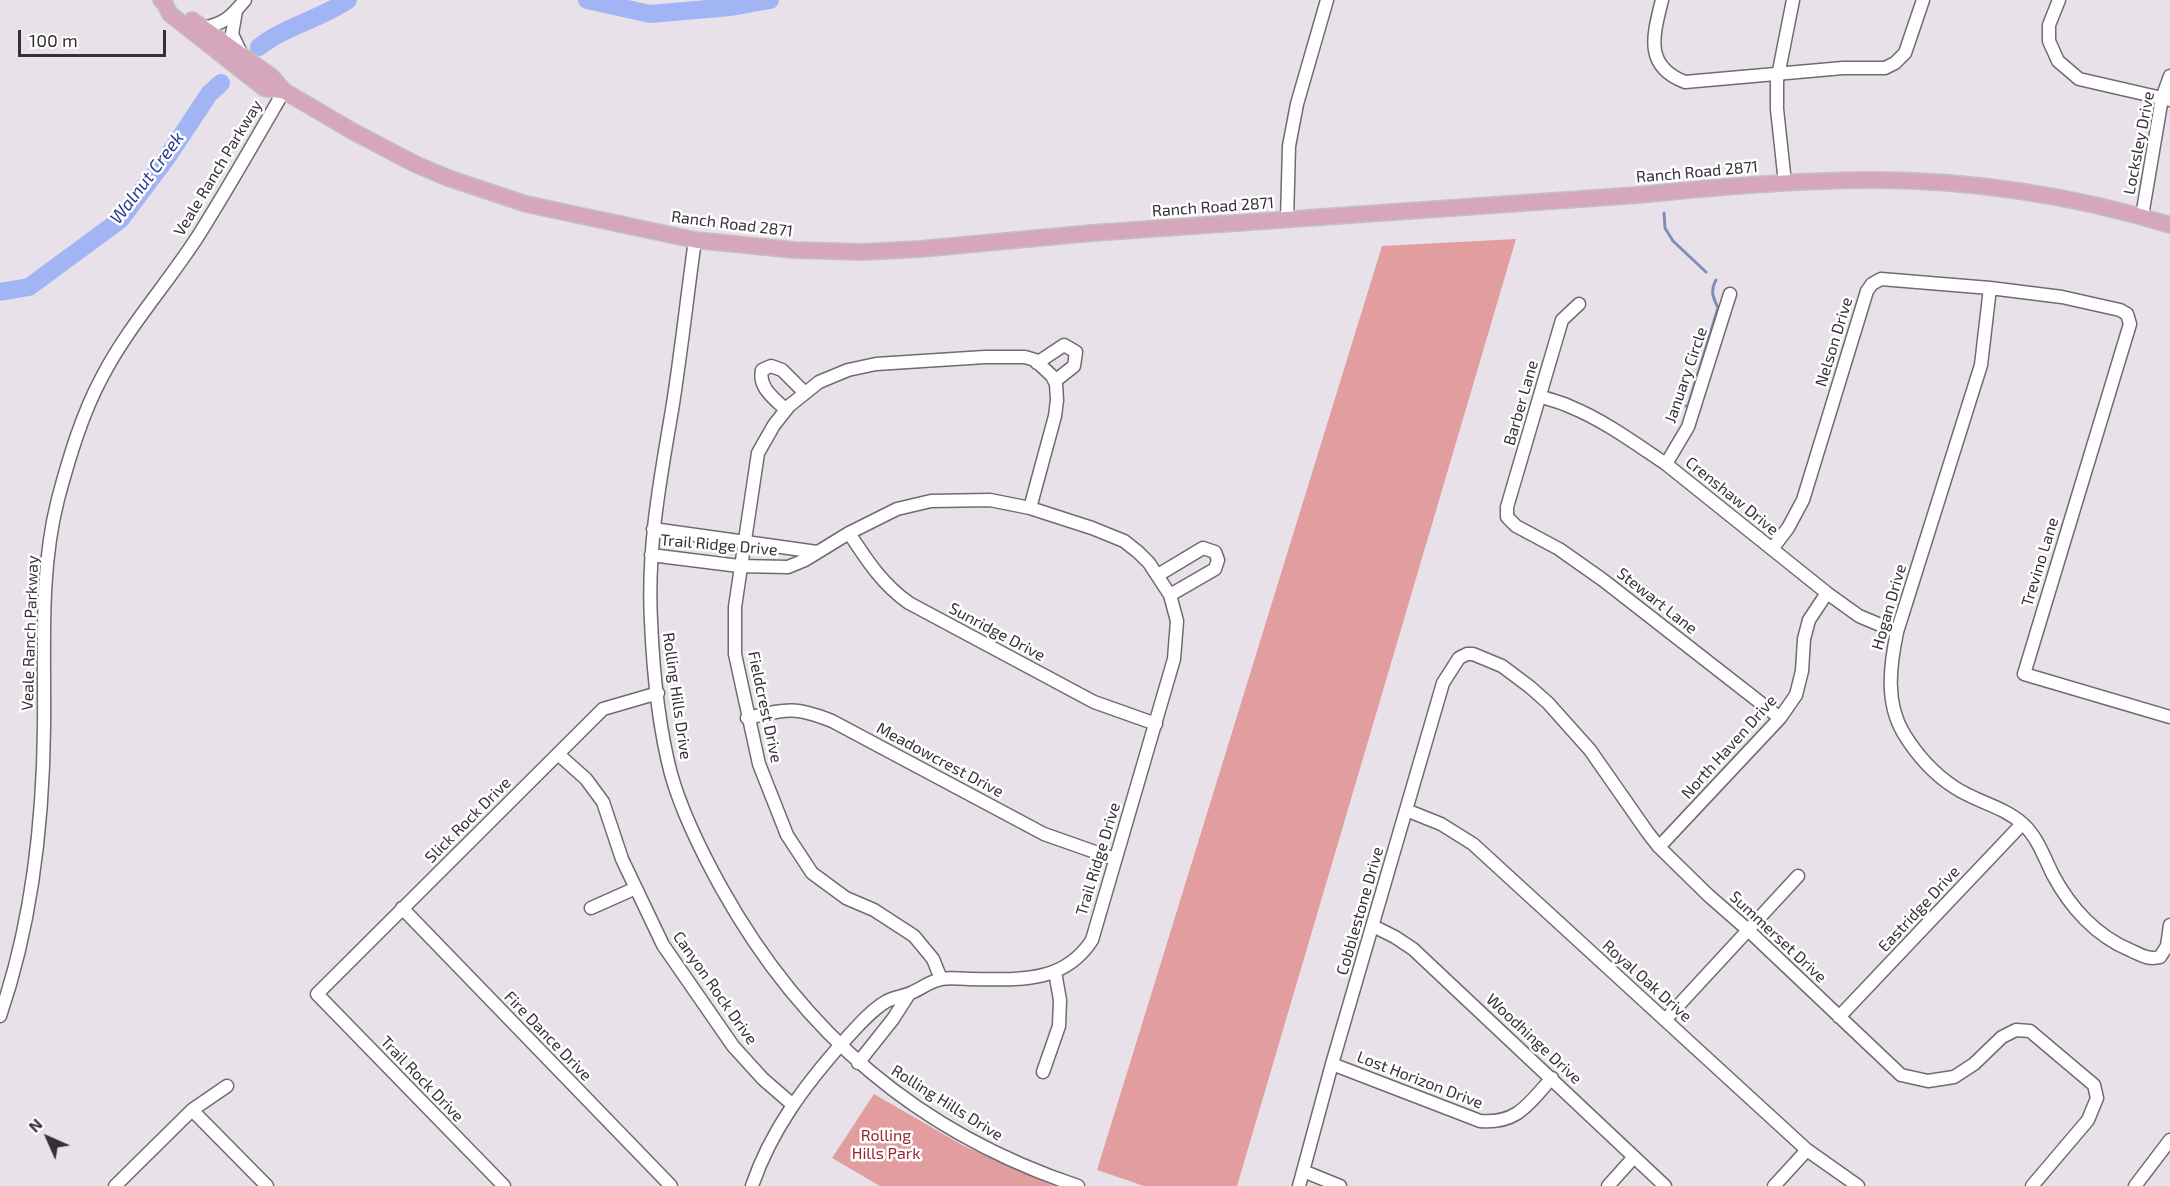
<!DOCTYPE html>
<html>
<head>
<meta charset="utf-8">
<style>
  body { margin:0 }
  #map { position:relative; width:2170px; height:1186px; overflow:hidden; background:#e9e1ea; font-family:"Exo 2",sans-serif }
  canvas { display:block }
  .north { position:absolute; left:18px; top:1108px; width:60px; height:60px; -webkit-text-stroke:4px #fff; paint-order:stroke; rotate:315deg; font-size:16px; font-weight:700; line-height:24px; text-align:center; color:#343034 }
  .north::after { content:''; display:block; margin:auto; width:21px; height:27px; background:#343034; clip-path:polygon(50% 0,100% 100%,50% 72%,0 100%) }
  .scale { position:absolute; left:18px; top:30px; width:148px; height:27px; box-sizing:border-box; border:3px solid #343034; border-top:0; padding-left:8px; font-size:18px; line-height:21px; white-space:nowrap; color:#343034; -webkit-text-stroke:4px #fff; paint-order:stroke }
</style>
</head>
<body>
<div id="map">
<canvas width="2170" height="1186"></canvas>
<div class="north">N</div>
<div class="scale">100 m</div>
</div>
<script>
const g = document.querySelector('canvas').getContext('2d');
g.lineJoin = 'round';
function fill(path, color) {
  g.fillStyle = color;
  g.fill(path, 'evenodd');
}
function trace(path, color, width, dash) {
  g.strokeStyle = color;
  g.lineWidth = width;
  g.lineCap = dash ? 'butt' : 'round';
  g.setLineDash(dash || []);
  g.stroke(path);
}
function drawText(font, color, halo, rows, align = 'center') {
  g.font = font + ' "Exo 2",sans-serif';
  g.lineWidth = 5;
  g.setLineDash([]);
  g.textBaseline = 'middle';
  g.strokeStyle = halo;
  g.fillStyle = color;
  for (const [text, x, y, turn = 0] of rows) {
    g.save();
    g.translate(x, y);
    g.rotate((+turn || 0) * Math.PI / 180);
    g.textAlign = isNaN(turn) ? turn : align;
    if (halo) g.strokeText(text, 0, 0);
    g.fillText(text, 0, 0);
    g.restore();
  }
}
fill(new Path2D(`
  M 1516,239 L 1237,1186 L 1144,1186 L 1097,1170 L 1382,246 Z
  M 874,1094 L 964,1146 L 1054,1186 L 880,1186 L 832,1158 Z`), '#e29d9e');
trace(new Path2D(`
  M 1664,213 L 1665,228 L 1673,241 L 1706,272
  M 1686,406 L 1688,406 L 1718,308 C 1713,297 1710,291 1716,280`), '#808dbb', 3);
trace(new Path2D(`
  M 587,0 L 650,14 L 731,7 L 770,0
  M 259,47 C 286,26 320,19 348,0
  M 0,292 L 29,287 L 120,220 L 168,156 L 209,94 L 221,83`), '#a1b5f5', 18);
const minor = new Path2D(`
  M 1662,0 C 1653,36 1644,66 1685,82 L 1843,68 L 1885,68 L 1895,63 L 1905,53 L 1923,0
  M 2059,0 L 2049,25 L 2049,41 L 2058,61 L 2079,79 L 2170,100
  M 236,11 L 232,34 L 242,55
  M 202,28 C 224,24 231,17 245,0
  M 1785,183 L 1777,109 L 1777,81 L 1793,0
  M 2142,216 L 2162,98 L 2170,76
  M 1287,220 L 1289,146 L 1297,104 L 1327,0
  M 695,240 C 687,297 681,354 672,410 C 660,480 647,549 651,621 C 653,668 659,728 671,774 C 682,813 702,853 722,889 C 803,1034 919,1133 1078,1186
  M 1990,288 L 1981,365 L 1897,632 C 1890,666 1885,703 1904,734 C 1917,755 1934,774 1954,787 C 1976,802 2003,806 2023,824 C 2038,838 2044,857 2053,875 C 2070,907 2096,936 2130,950 C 2141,955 2148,960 2160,957 L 2167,946 L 2170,925
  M 1579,304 L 1562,320 L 1507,507 L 1507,517 L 1516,526 L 1559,549 L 1603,580 L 1780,718
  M 1037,363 L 1064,345 L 1076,352 L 1074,366 L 1055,381
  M 1540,396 C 1550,400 1561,402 1571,407 C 1605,421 1636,444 1666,464 L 1827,593 L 1859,616 L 1897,632
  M 786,410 C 774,398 758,388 762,370 L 771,366 L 782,370 L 805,393
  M 1666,464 L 1688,427 L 1730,294
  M 653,529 L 817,552
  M 849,533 C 866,559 882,584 909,603 L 1094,702 L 1156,724
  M 1772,549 L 1788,528 L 1803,500 L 1867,291 L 1872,284 L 1881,279 L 1990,288 L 2062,297 L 2120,310 L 2127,314 L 2130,324 L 2024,674 L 2170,717
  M 651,555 L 739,566 L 788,567 L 805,560 L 849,533 L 897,509 L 931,501 L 990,500 L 1030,508 L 1092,528 L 1124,541 L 1138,552 L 1149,563 L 1170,595 L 1177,621 L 1174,659 L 1092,940 C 1063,985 1016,979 969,979 C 960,979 950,977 942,979 C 932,980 922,988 913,992 C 905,996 895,997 887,1001 C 871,1010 856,1028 844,1041 C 805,1085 771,1130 752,1186
  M 1158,575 L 1203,548 L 1215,552 L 1218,560 L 1215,569 L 1170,595
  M 747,718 C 787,709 794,706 832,721 L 1044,834 L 1115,859
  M 558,754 L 586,779 L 603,802 L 622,859 L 663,945 L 733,1046 L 763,1079 L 793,1105
  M 1406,810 L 1441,824 L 1473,844 L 1807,1150 L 1858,1186
  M 1659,847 L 1780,718 L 1796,695 L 1802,671 L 1804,639 L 1809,620 L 1827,593
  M 402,908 L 671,1186
  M 591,908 L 636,888
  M 1373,926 L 1395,937 L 1413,949 L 1665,1186
  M 941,979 L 933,959 L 914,936 L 874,910 L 846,898 L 812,873 L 787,835 L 759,764 L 735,654 L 735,607 L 758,453 L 774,425 L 789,406 L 819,382 L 848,370 L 876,364 L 985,357 L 1025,357 L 1035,360 L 1052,376 L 1056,384 L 1057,400 L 1055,416 L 1030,508
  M 0,1016 C 32,923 43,825 44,727 C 45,651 39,573 58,499 C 69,458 82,414 102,377 C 129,325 169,282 200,233 C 229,187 256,139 284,91
  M 1839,1017 L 2022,824
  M 1665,1020 L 1798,876
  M 858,1063 L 893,1019 L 909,994
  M 1332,1064 L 1480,1121 C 1518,1124 1528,1104 1552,1078
  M 1043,1072 L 1059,1026 L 1060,1000 L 1055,972
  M 192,1110 L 267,1186
  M 1303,1171 L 1340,1186
  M 115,1186 L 192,1110 L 227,1086
  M 504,1186 L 317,994 L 603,709 L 658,693
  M 1299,1186 L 1332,1064 L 1443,683 L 1459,658 L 1467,654 L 1473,654 L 1502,666 L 1530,687 L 1548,703 L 1590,750 L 1648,833 L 1659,847 L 1708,895 L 1748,930 L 1901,1075 L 1928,1081 L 1954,1077 L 1974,1064 L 2002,1037 L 2016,1030 L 2030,1031 L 2094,1085 L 2097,1098 L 2088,1120 L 2032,1186
  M 1608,1186 L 1634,1157
  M 1774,1186 L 1807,1150
  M 2135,1186 L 2170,1140`);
const major = new Path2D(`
  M 161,0 L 165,4 L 170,14 L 264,88 L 284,91 L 354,132 L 415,164 L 448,178 L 526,204 L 695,240 L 794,250 L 863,252 L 920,249 L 1092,233 L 1638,195 C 1716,187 1795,180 1874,180 C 1972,180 2076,196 2170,225
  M 192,20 L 271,76 L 284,91`);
trace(minor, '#716a71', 15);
trace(major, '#c2c1c2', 18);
trace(minor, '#fff', 12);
trace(major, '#d6a6bc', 15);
drawText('16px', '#343034', '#fff', [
  ["Locksley Drive",2139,143,-79],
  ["Veale Ranch Parkway",218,168,-59],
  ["Ranch Road 2871",1697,172,-5],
  ["Ranch Road 2871",1213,207,-4],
  ["Ranch Road 2871",732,224,7],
  ["Nelson Drive",1834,342,-73],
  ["January Circle",1686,375,-71],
  ["Barber Lane",1521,403,-74],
  ["Crenshaw Drive",1732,496,39],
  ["Trail Ridge Drive",719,545,5],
  ["Trevino Lane",2040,562,-73],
  ["Stewart Lane",1657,601,38],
  ["Hogan Drive",1889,607,-74],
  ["Sunridge Drive",997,632,28],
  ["Veale Ranch Parkway",30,633,-88],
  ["Rolling Hills Drive",677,696,82],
  ["Fieldcrest Drive",765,707,78],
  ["North Haven Drive",1729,747,-48],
  ["Meadowcrest Drive",940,760,28],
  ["Slick Rock Drive",468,820,-45],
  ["Trail Ridge Drive",1098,859,-73],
  ["Eastridge Drive",1919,909,-47],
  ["Cobblestone Drive",1360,911,-74],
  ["Summerset Drive",1778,937,43],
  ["Royal Oak Drive",1647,981,42],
  ["Canyon Rock Drive",715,988,55],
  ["Fire Dance Drive",548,1036,46],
  ["Woodhinge Drive",1534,1039,43],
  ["Trail Rock Drive",422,1079,46],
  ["Lost Horizon Drive",1420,1080,21],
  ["Rolling Hills Drive",947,1103,32]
]);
drawText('16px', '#972535', '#fff', [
  ["Rolling",886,1136],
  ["Hills Park",886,1154]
]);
drawText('italic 18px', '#293892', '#fff', [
  ["Walnut Creek",147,178,-53]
]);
</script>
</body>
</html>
